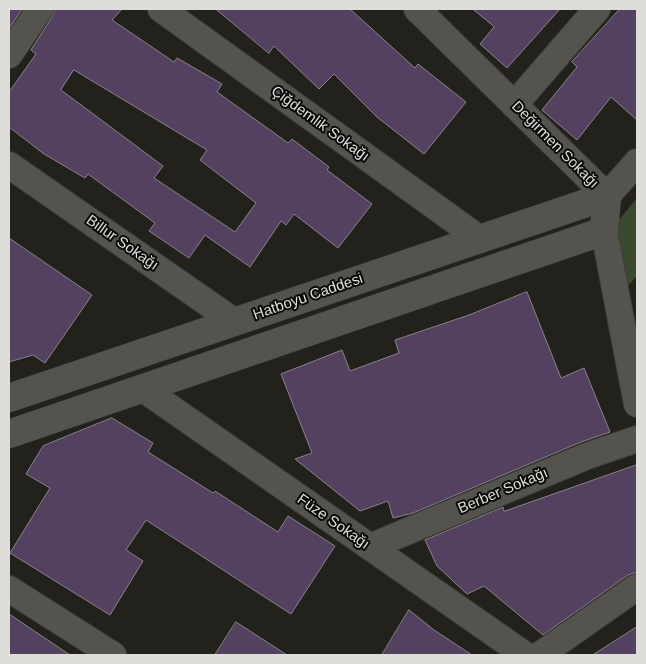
<!DOCTYPE html>
<html>
<head>
<meta charset="utf-8">
<style>
  body { margin:0 }
  #map { position:relative; width:646px; height:664px; overflow:hidden; background:#23211c; font-family:Arial,sans-serif }
  canvas { display:block }
  .frame { position:absolute; inset:0; border:10px solid #deddda; pointer-events:none }
</style>
</head>
<body>
<div id="map">
<canvas width="646" height="664"></canvas>
<div class="frame"></div>
</div>
<script>
const g = document.querySelector('canvas').getContext('2d');
g.lineJoin = 'round';
function fill(path, color) {
  g.fillStyle = color;
  g.fill(path, 'evenodd');
}
function trace(path, color, width, dash) {
  g.strokeStyle = color;
  g.lineWidth = width;
  g.lineCap = dash ? 'butt' : 'round';
  g.setLineDash(dash || []);
  g.stroke(path);
}
function drawText(font, color, halo, rows, align = 'center') {
  g.font = font + ' Arial,sans-serif';
  g.lineWidth = 4;
  g.setLineDash([]);
  g.textBaseline = 'middle';
  g.strokeStyle = halo;
  g.fillStyle = color;
  for (const [text, x, y, turn = 0] of rows) {
    g.save();
    g.translate(x, y);
    g.rotate((+turn || 0) * Math.PI / 180);
    g.textAlign = isNaN(turn) ? turn : align;
    if (halo) g.strokeText(text, 0, 0);
    g.fillText(text, 0, 0);
    g.restore();
  }
}
fill(new Path2D(`
  M 637,198 L 637,276 L 626,288 L 609,232 Z`), '#3b4a2e');
const building = new Path2D(`
  M 9,9 L 22,9 L 9,29 Z
  M 55,9 L 122,9 L 112,20 L 174,62 L 177,58 L 222,84 L 217,92 L 288,143 L 292,139 L 329,167 L 327,170 L 372,204 L 338,248 L 294,214 L 286,225 L 281,221 L 250,267 L 205,235 L 189,258 L 149,231 L 155,223 L 88,174 L 85,178 L 44,154 L 9,127 L 9,92 L 36,54 L 31,50 L 52,17 ZM 74,70 L 207,150 L 200,160 L 256,203 L 235,232 L 154,178 L 163,166 L 61,90 Z
  M 216,9 L 350,9 L 415,68 L 418,64 L 466,102 L 424,154 L 377,117 L 334,74 L 319,89 L 274,46 L 269,53 Z
  M 473,9 L 560,9 L 507,68 L 480,44 L 494,27 Z
  M 620,9 L 637,9 L 637,120 L 611,97 L 577,140 L 542,110 L 577,67 L 572,62 Z
  M 9,238 L 92,295 L 45,363 L 33,355 L 9,362 Z
  M 527,292 L 561,378 L 584,368 L 610,432 L 581,442 L 413,513 L 393,518 L 388,501 L 360,511 L 295,459 L 312,453 L 281,374 L 342,350 L 350,371 L 399,353 L 395,340 L 469,315 Z
  M 112,418 L 153,443 L 148,452 L 213,493 L 215,491 L 278,532 L 288,516 L 335,546 L 291,614 L 146,520 L 126,550 L 143,561 L 110,615 L 10,553 L 50,488 L 26,474 L 43,446 Z
  M 637,465 L 637,572 L 628,575 L 543,635 L 484,586 L 467,594 L 437,566 L 425,540 L 503,507 L 504,511 Z
  M 409,610 L 434,630 L 472,655 L 382,655 Z
  M 9,614 L 70,655 L 9,655 Z
  M 236,622 L 287,655 L 215,655 Z
  M 637,627 L 637,655 L 593,655 Z`);
fill(building, '#53415f');
trace(building, '#88858a', 1);
const minor = new Path2D(`
  M 161,9 L 480,239
  M 417,9 L 607,196 L 637,162
  M 9,55 L 40,9
  M 514,105 L 597,9
  M 9,165 L 235,322
  M 604,231 L 637,404
  M 142,388 L 525,655
  M 370,547 L 587,456 L 637,439
  M 9,589 L 113,655
  M 540,655 L 637,587`);
const tertiary = new Path2D(`
  M 9,398 L 607,196 L 604,231 L 9,434`);
trace(minor, '#3e3d3a', 28);
trace(tertiary, '#3e3d3a', 29);
trace(minor, '#55534e', 26);
trace(tertiary, '#55534e', 28);
drawText('15px', '#deddda', '#0b0a09', [
  ["Çiğdemlik Sokağı",320,124,36],
  ["Değirmen Sokağı",555,145,45],
  ["Billur Sokağı",122,243,35],
  ["Hatboyu Caddesi",308,297,-19],
  ["Berber Sokağı",503,491,-23],
  ["Füze Sokağı",333,522,35]
]);
</script>
</body>
</html>
